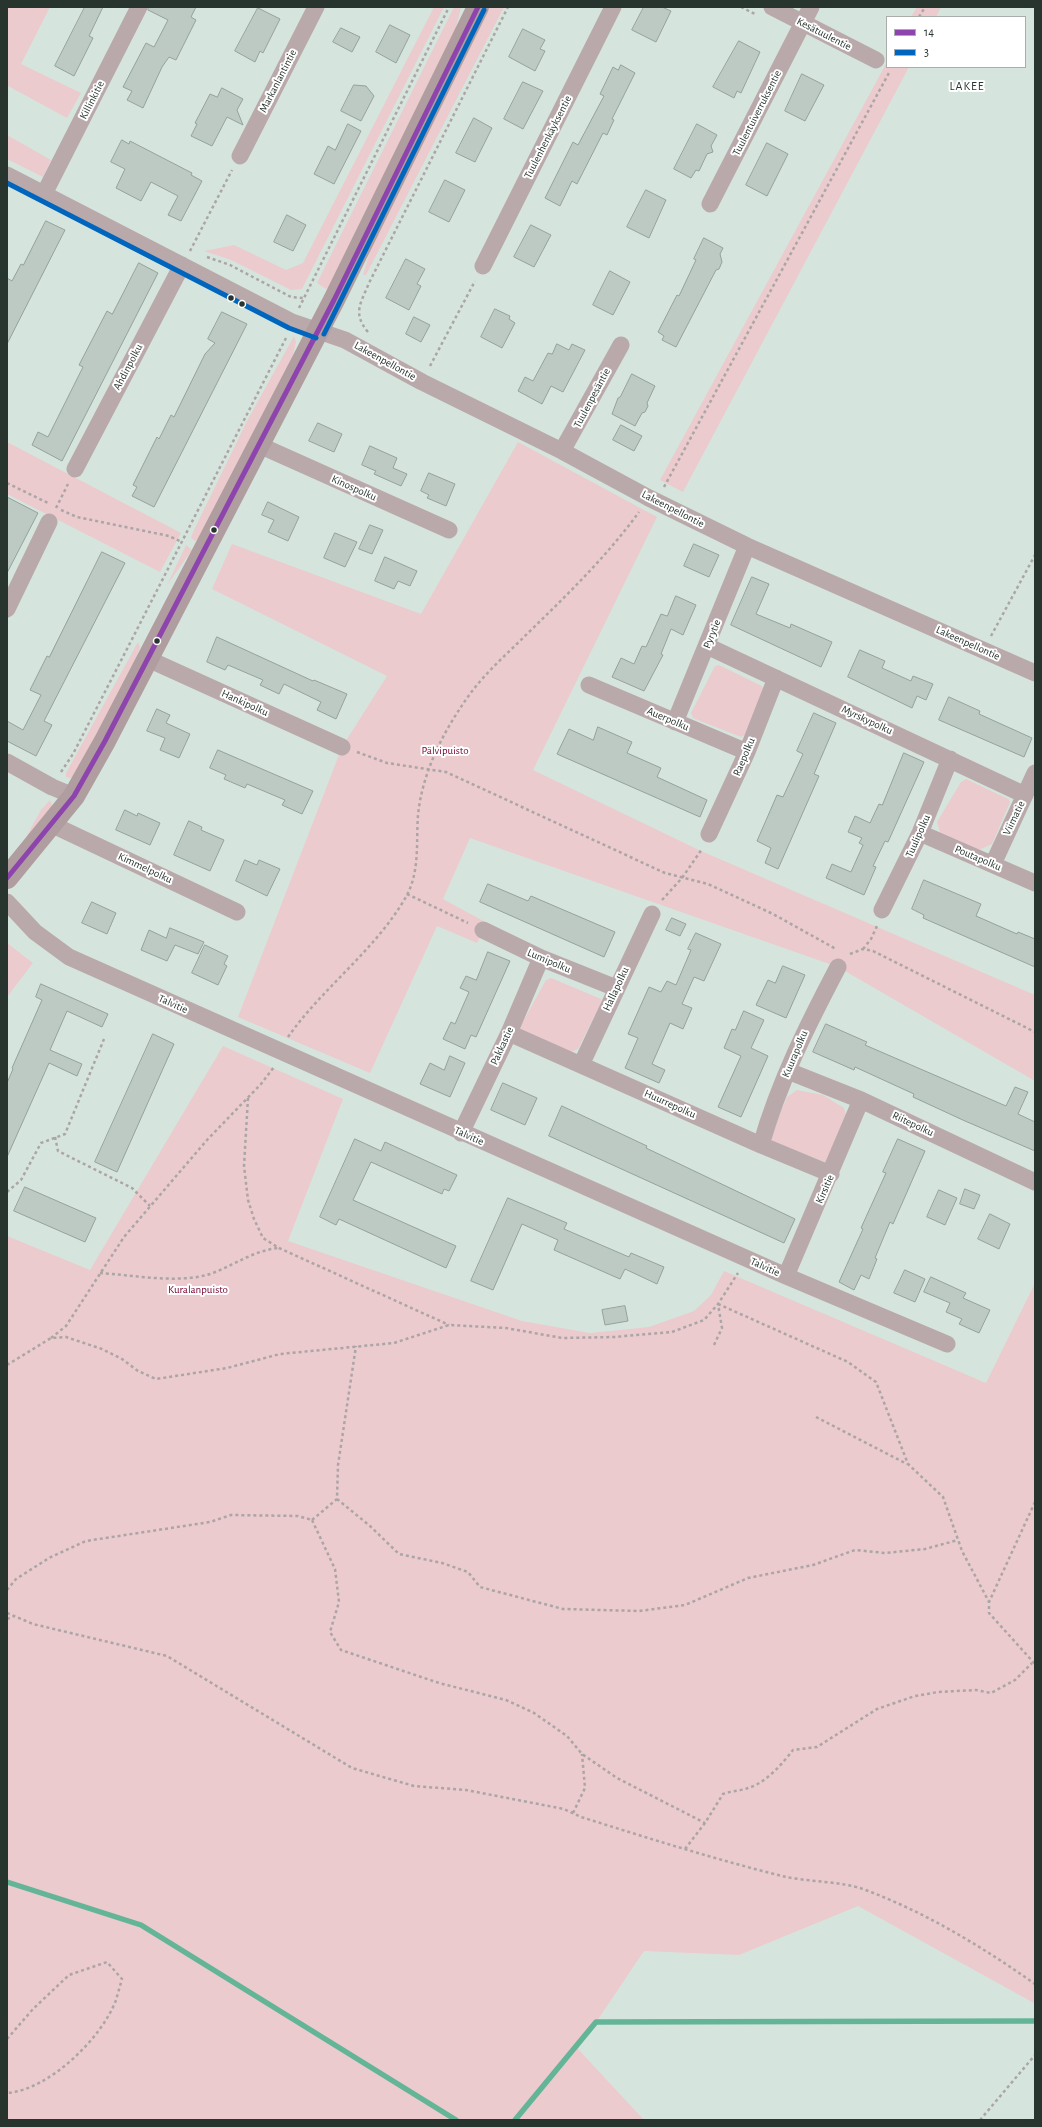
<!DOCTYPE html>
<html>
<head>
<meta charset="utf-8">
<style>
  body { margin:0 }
  #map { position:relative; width:1042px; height:2127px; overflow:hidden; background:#d5e5dd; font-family:"Alegreya Sans",sans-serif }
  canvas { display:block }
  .frame { position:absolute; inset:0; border:8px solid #28342e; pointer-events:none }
  .legend { position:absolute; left:886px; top:16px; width:140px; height:52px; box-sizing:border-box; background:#fff; border:1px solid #a9aeab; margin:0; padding:5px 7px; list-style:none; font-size:12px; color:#28342e }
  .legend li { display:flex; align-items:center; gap:8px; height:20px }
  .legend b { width:20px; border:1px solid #a9aeab }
</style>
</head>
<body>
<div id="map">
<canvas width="1042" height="2127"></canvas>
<div class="frame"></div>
<ul class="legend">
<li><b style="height:5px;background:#8e44ad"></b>14</li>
<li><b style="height:5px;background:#0065bd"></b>3</li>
</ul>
</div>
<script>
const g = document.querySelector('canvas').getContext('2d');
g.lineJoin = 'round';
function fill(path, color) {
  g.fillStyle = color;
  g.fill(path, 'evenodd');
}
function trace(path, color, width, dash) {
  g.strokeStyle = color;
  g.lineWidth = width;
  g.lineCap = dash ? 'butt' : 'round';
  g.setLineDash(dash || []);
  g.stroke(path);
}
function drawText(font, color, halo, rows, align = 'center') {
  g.font = font + ' "Alegreya Sans",sans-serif';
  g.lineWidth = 4;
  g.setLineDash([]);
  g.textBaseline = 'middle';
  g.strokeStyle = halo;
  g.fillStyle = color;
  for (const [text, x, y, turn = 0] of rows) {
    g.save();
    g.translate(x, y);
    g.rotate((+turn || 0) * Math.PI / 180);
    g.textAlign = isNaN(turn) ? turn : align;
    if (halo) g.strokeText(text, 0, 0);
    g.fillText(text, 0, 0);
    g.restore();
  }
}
fill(new Path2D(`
  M 7,7 L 50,7 L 21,64 L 81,93 L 67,118 L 8,86 L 7,88 Z
  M 434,7 L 444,7 L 302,289 L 291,290 L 231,260 L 204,251 L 234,245 L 286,270 L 303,263 Z
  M 454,7 L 461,7 L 452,44 L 332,286 L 326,289 L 317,283 Z
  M 488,7 L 504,7 L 366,275 L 363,275 L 375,234 Z
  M 917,7 L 941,7 L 936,17 L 911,17 Z
  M 887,62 L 887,67 L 909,67 L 683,492 L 660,480 Z
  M 7,135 L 51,160 L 43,177 L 7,159 Z
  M 294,336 L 296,342 L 293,355 L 200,538 L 195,541 L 191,538 L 193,532 L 247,421 Z
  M 7,442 L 181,533 L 160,572 L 7,494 Z
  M 518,442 L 657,517 L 533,770 L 701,851 L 1035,995 L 1035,1081 L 838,967 L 470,838 L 443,899 L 487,923 L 477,943 L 437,926 L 370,1073 L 238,1017 L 342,747 L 387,676 L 212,589 L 232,544 L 421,614 Z
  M 186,545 L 192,550 L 167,585 Z
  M 138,642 L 140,647 L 134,663 L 77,773 L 71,778 L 66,777 L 66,773 Z
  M 719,665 L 762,686 L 764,692 L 745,735 L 741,737 L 693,718 L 691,713 L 715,666 Z
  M 966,779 L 1008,799 L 1010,802 L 992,844 L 979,850 L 941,836 L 937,822 L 961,782 Z
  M 50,800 L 52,805 L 49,817 L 15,857 L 41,810 Z
  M 7,943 L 33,963 L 7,997 Z
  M 551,978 L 601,999 L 600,1005 L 578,1049 L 571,1052 L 521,1030 L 520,1027 L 546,980 Z
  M 223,1046 L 343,1099 L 288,1241 L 522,1321 L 590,1333 L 649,1327 L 694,1311 L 711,1295 L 724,1271 L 986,1383 L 1035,1283 L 1034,2003 L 858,1906 L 739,1955 L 644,1951 L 578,2049 L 644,2120 L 7,2120 L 7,1236 L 90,1270 Z
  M 797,1090 L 823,1095 L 844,1108 L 846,1115 L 827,1163 L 772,1141 L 772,1134 L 787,1097 Z`), '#ebcbcd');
trace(new Path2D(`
  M 7,1882 L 141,1925 L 456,2120
  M 515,2120 L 596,2022 L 1035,2021`), '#64b598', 5.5);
const building = new Path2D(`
  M 85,7 L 103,7 L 89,36 L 93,38 L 74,76 L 55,66 Z
  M 149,7 L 196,7 L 191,17 L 196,20 L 176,60 L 169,57 L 162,67 L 143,108 L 127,100 L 132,91 L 123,87 L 146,43 L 154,47 L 168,20 L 148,10 Z
  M 644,7 L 662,7 L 671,11 L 656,42 L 632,30 Z
  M 258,8 L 280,19 L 263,53 L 260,51 L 255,62 L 235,51 Z
  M 390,25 L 410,35 L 396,63 L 376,52 Z
  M 341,28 L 360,37 L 352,52 L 333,42 Z
  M 523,29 L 545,40 L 540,49 L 545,51 L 535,71 L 509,57 Z
  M 739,41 L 760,52 L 741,93 L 737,91 L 734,98 L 713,87 Z
  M 621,65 L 635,73 L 612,119 L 614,120 L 607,135 L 603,133 L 577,184 L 572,181 L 560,206 L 545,198 L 573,142 L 578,145 L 604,96 L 600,94 L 613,67 L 618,70 Z
  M 802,74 L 824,85 L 805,121 L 785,111 Z
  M 523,82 L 543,91 L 523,129 L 504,119 Z
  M 354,85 L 366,86 L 374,96 L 361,121 L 341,111 Z
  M 222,88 L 243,99 L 237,110 L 243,125 L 227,117 L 212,146 L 191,136 L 197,124 L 195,123 L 210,94 L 217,97 Z
  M 474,118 L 492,128 L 475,162 L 456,153 Z
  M 348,124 L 361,131 L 334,184 L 314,174 L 328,146 L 335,150 Z
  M 697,124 L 717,135 L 711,146 L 713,152 L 707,154 L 699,171 L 696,170 L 691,178 L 674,169 Z
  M 122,140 L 129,144 L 130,141 L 192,173 L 191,175 L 202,181 L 181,221 L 168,215 L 178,196 L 151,182 L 141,201 L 116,188 L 125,169 L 111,162 Z
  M 767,143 L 788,154 L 767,196 L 746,185 Z
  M 445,180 L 465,190 L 449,222 L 429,212 Z
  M 646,190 L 666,200 L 649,238 L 627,227 Z
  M 287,215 L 306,225 L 293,251 L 274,242 Z
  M 46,221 L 65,230 L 7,344 L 7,278 L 12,281 L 21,264 L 23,265 Z
  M 531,225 L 551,235 L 534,267 L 514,257 Z
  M 704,238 L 723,248 L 720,254 L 722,262 L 719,269 L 716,270 L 676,347 L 662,340 L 664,336 L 658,332 L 677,295 L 679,296 L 696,260 L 694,259 Z
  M 406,259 L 425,269 L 417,284 L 421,286 L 409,310 L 386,298 Z
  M 139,263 L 158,273 L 62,461 L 32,445 L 38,432 L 48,437 L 83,367 L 79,365 L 107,311 L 112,314 Z
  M 610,271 L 630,282 L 613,315 L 593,305 Z
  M 495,309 L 510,316 L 509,319 L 515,323 L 502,348 L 481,337 Z
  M 222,312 L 247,324 L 154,507 L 132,496 L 137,487 L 133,485 L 157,437 L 159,439 L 171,415 L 174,417 L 205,354 L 215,343 L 208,339 Z
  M 414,317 L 430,325 L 421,342 L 406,334 Z
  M 557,344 L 569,350 L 572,344 L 585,350 L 563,392 L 551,386 L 542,404 L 518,391 L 525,377 L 533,381 L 548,353 L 552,354 Z
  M 632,374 L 655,386 L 647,403 L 648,406 L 645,412 L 642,413 L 635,426 L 612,414 L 618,398 L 620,397 Z
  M 318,423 L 342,434 L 334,452 L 309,441 Z
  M 621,425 L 642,436 L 634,451 L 613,440 Z
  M 370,446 L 397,458 L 393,468 L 407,474 L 401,486 L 374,474 L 376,471 L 362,465 Z
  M 429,473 L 455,484 L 446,506 L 427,498 L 429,495 L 421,491 Z
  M 7,497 L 38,513 L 7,573 Z
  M 268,502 L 299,517 L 288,541 L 268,532 L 274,520 L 262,515 Z
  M 370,525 L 383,530 L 372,554 L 359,549 Z
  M 335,533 L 357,542 L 345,567 L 324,558 Z
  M 694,544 L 719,555 L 709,577 L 684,566 Z
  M 102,552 L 125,563 L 44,721 L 52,725 L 36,756 L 7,741 L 7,721 L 23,730 L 41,695 L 30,690 L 47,656 L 49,657 Z
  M 385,557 L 417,571 L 410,586 L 398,581 L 394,589 L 375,581 Z
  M 752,577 L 769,584 L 756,614 L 790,628 L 791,624 L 832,642 L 821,667 L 731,625 Z
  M 676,596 L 696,605 L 683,635 L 671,629 L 661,654 L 663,655 L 644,691 L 612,677 L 621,658 L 634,664 L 642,646 L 646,647 L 661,614 L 667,616 Z
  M 217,637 L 313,681 L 314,680 L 347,694 L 336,719 L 317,710 L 321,702 L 284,684 L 279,694 L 260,685 L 263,680 L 228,665 L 225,670 L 207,662 Z
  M 860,650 L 885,661 L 882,668 L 911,681 L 913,676 L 933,684 L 926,700 L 917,696 L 912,708 L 848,677 Z
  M 949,697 L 980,711 L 979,714 L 1032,738 L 1024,757 L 939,720 Z
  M 157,709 L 170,715 L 166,723 L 190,734 L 179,758 L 160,750 L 165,738 L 147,731 Z
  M 814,713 L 836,723 L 814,774 L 819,776 L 778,869 L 765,863 L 771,848 L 757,841 L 777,795 L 783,797 L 803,754 L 797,751 Z
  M 598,727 L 632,742 L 627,753 L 661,768 L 657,777 L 707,800 L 700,817 L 557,754 L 569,729 L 593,740 Z
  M 218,750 L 313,791 L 302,814 L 282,805 L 285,800 L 247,784 L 245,788 L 224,779 L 226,775 L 210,768 Z
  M 904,753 L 924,762 L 888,842 L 885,841 L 873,866 L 876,867 L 864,895 L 826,878 L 832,864 L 851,872 L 863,845 L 859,843 L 862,838 L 848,832 L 855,816 L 870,823 L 879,804 L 882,805 Z
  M 125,810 L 137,816 L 138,813 L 160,823 L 150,845 L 116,830 Z
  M 189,821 L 202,827 L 201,830 L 224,840 L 210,871 L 174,855 Z
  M 245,860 L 257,865 L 259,860 L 280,869 L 267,896 L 236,881 Z
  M 924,880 L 981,904 L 976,916 L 1017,934 L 1018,932 L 1035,939 L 1035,967 L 923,918 L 924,915 L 912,909 Z
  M 488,884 L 528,901 L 531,896 L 615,932 L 604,957 L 480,902 Z
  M 92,902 L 116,913 L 107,934 L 82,923 Z
  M 672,918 L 686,924 L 680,936 L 666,930 Z
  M 170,928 L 204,942 L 198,954 L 175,945 L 167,961 L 141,950 L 149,930 L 166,938 Z
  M 696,933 L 721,944 L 704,981 L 694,977 L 682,1004 L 692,1008 L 683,1029 L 670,1023 L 652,1064 L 665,1070 L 659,1083 L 625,1068 L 638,1038 L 628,1034 L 649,987 L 661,992 L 667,981 L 676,985 L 691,950 L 688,949 Z
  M 205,945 L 228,956 L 224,964 L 227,966 L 218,985 L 192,973 Z
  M 488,952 L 510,961 L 476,1037 L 471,1035 L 465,1049 L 443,1039 L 451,1022 L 455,1024 L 469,992 L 460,988 L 466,976 L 476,980 Z
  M 783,966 L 805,975 L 786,1018 L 756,1005 L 768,980 L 775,983 Z
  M 41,984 L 108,1014 L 102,1027 L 67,1011 L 50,1050 L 82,1064 L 77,1076 L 49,1063 L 7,1157 L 7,1083 L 13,1069 L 12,1068 L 42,1000 L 36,997 Z
  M 744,1011 L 764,1020 L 751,1048 L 768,1056 L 741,1117 L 718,1107 L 741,1056 L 724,1048 L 732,1029 L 735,1030 Z
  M 826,1024 L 867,1042 L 865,1045 L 1006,1106 L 1015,1087 L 1028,1092 L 1018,1114 L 1035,1122 L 1035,1151 L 965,1121 L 913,1097 L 914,1094 L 855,1067 L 854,1070 L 813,1052 Z
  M 153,1034 L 174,1044 L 117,1172 L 95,1162 Z
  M 450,1056 L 465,1063 L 450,1097 L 420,1084 L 430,1063 L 444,1070 Z
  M 503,1083 L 537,1098 L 525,1125 L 491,1110 Z
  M 562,1106 L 647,1146 L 646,1148 L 795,1219 L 784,1243 L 549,1136 Z
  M 355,1139 L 381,1151 L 385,1142 L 457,1175 L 449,1191 L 444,1189 L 442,1194 L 371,1162 L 353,1200 L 456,1246 L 446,1268 L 339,1219 L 336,1225 L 320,1217 Z
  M 898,1139 L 925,1151 L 893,1224 L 890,1222 L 875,1258 L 877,1259 L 869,1279 L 861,1275 L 854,1290 L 839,1282 L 863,1229 L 861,1228 L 886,1173 L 883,1172 Z
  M 25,1187 L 96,1218 L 85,1242 L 14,1211 Z
  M 965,1189 L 980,1195 L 974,1209 L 960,1204 Z
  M 939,1190 L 957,1198 L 945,1225 L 927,1217 Z
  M 508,1198 L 567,1223 L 564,1229 L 629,1257 L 631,1253 L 664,1267 L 657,1284 L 625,1269 L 620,1279 L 554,1250 L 558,1240 L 522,1224 L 493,1290 L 471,1281 Z
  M 990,1214 L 1010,1224 L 999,1249 L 978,1239 Z
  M 905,1270 L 925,1279 L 915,1302 L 894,1293 Z
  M 931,1277 L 966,1293 L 963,1298 L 990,1310 L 979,1333 L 959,1324 L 962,1319 L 946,1312 L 950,1303 L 924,1292 Z
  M 625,1306 L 628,1321 L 605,1325 L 602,1310 Z`);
fill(building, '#bdcac4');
trace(building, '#95a19b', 1);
trace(new Path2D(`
  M 741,7 L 757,15
  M 919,17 L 925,7
  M 190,251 L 232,170
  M 207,257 L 230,265 L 291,297 L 304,298
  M 299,308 L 449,7
  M 368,332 C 352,313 361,303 369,283 L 508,7
  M 430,366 L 475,281
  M 7,483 L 50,504
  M 664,487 L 890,71
  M 56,508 L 68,484
  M 61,510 L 77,517 L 169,536 L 182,542
  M 991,636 L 1035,555
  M 357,752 L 387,763 L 446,772 L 665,873 L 708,884 L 773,914 L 836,949
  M 61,772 L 73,754 L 128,647 L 286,338
  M 407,894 L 468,923
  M 662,900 L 682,878 L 702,849
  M 863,949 L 871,939 L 877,926
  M 850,954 L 863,949 L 873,951 L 1035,1032
  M 288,1037 C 323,987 377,949 407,895 C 420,870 416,841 418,815 C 422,775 441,736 463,704 C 481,676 506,655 529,632 C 568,594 607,556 639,512
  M 248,1098 L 244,1166 L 248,1200 L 254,1219 L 263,1238 L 279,1248 L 449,1325
  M 55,1137 L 58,1151 L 132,1188 L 150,1206
  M 7,1192 L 21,1180 L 41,1143 L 65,1134 L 104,1039
  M 100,1273 C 133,1275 178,1284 210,1274 C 233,1266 252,1251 278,1248
  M 718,1304 L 848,1362 L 876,1382 L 908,1464 L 943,1497 L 962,1551 L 989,1602
  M 51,1338 L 66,1326 L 124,1237 L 207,1140 L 261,1084 L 274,1067
  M 714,1345 L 722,1328 L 718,1304
  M 7,1365 L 51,1338 L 66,1337 L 102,1349 L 122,1359 L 138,1371 L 156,1379 L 227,1368 L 280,1354 L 394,1343 L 449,1325 L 506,1328 L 562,1338 L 614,1337 L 672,1332 L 704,1320 L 718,1304 L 738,1273
  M 816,1417 L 907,1464
  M 337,1499 L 370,1526 L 399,1554 L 442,1563 L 468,1572 L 480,1587 L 563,1609 L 639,1611 L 685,1605 L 748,1578 L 813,1565 L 855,1550 L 885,1553 L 925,1549 L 958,1540
  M 1035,1502 L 989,1602 L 989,1613 L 1035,1664
  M 312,1520 L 335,1569 L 339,1602 L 330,1632 L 341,1650 L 439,1683 L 506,1700 L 534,1713 L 567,1736 L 582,1754 L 617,1778 L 705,1823
  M 312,1520 L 337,1499 L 338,1465 L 356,1346
  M 7,1590 L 16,1579 L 49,1558 L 86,1541 L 210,1522 L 231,1515 L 298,1516 L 312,1520
  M 7,1613 L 33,1624 L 167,1656 L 352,1768 L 414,1786 L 466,1790 L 564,1809 L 581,1817 C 648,1838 714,1859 782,1876 C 807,1882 840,1881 863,1889 C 925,1912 981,1946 1035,1984
  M 7,1619 L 14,1616
  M 573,1813 L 585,1788 L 582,1754
  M 685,1849 L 705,1823 L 723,1794 C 731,1791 740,1791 748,1788 C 766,1783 782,1764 793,1750 L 817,1747 L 877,1709 L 915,1696 L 938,1692 L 976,1690 L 991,1693 L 1015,1680 L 1032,1663
  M 7,2039 L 33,2009 L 69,1975 L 107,1962 L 122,1979 C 120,1986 118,1993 116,2000 C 102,2038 49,2090 7,2093
  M 980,2120 L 1035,2055`), '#aca5a5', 2.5, [3, 3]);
trace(new Path2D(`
  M 772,7 L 876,60
  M 240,156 L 316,7
  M 7,175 L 292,322 L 345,340 L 422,382 L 562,451 L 649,498 L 747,546 L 1035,673
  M 44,194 L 139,7
  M 710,204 L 811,7
  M 483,266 L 613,7
  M 259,445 L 449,530
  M 562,451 L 621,345
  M 75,469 L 182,265
  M 7,609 L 49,522
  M 707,646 L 1025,795
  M 148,659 L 342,747
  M 589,685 L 747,752
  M 675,722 L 747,546
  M 7,762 L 52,787 L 74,796
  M 53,825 L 237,912
  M 920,833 L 1035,883
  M 709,834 L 747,752 L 776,678
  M 993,864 L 1035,773
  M 7,902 L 35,932 L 69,957 L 786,1276 L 947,1344
  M 882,910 L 920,833 L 950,759
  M 483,930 L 541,958 L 616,988
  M 509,1033 L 761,1145 L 831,1174
  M 581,1065 L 652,914
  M 788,1071 L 861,1100 L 1035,1182
  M 461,1133 L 509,1033 L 541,958
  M 761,1145 C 779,1082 808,1024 838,967
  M 786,1276 L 861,1100`), '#baa9ab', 17);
trace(new Path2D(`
  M 7,878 L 74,796 L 105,741 L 334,300 L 478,7`), '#b09da0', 22);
trace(new Path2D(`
  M 7,878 L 74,796 L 105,741 L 334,300 L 478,7`), '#8e44ad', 5);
trace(new Path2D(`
  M 7,183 L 289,328 L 316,338
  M 324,334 L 484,10`), '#0065bd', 5);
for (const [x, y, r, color] of [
  [231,298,3.5,"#28342e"],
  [242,304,3.5,"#28342e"],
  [214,530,3.5,"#28342e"],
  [157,641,3.5,"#28342e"]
]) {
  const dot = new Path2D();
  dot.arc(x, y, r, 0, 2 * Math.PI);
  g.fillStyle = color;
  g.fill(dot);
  trace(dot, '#fff', 1.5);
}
drawText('11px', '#28342e', '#fff', [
  ["Kesätuulentie",824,34,27],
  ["Markanlantintie",278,81,-63],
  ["Killinkitie",92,100,-63],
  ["Tuulentuiverruksentie",757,113,-63],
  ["Tuulenhenkäyksentie",548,137,-63],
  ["Lakeenpellontie",385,361,29],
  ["Ahdinpolku",128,367,-62],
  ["Tuulenpesäntie",592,398,-62],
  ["Kinospolku",354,488,24],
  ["Lakeenpellontie",673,509,27],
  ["Pyrytie",712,634,-68],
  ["Lakeenpellontie",968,643,24],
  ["Hankipolku",245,703,24],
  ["Auerpolku",668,719,23],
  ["Myrskypolku",867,720,25],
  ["Raepolku",744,757,-67],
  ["Viimatie",1014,818,-64],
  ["Tuulipolku",918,836,-66],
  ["Poutapolku",978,858,23],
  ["Kimmelpolku",145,868,25],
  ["Lumipolku",549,961,23],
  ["Hallapolku",616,989,-65],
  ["Talvitie",173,1004,24],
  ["Pakkastie",502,1046,-65],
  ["Kuurapolku",795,1054,-67],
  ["Huurrepolku",670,1104,24],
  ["Riitepolku",913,1124,25],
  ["Talvitie",469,1136,24],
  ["Kirsitie",825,1189,-66],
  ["Talvitie",765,1267,24]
]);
drawText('11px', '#74002c', '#fff', [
  ["Pälvipuisto",445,751],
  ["Kuralanpuisto",198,1290]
]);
g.letterSpacing = '1px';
drawText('12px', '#28342e', '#fff', [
  ["LAKEE",967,86]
]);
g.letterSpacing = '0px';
</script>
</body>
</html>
